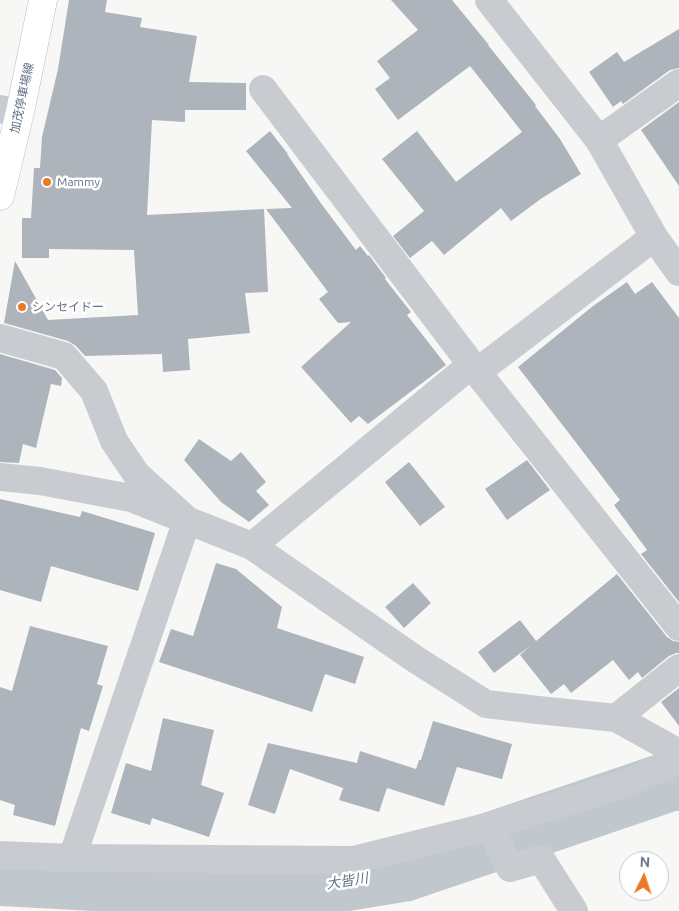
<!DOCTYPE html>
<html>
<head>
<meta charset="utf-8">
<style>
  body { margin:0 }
  #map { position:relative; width:679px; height:911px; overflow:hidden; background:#f7f8f5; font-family:Ubuntu,sans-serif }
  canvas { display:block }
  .north { position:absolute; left:619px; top:851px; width:50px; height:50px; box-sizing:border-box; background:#fff; border:1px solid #c2c7cf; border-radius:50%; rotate:4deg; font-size:14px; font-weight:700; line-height:20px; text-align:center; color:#667287 }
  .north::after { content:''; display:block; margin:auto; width:18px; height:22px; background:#e87a25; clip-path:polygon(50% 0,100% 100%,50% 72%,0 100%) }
</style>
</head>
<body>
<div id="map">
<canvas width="679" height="911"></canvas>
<div class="north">N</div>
</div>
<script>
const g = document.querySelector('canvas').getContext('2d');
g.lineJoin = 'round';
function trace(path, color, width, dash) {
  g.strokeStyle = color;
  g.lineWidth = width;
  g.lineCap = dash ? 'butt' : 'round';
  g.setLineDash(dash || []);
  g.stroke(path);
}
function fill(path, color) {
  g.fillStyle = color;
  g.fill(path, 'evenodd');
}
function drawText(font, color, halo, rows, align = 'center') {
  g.font = font + ' Ubuntu,"Noto Sans JP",sans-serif';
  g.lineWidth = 5;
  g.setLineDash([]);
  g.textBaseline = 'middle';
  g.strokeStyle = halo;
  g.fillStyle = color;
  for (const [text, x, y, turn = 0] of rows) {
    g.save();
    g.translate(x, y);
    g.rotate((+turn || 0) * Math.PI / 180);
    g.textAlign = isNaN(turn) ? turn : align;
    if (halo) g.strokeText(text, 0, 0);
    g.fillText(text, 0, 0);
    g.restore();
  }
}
trace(new Path2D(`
  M 0,876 L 189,886 L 322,885 L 403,872 L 674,780 L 679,781`), '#c0c8ce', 60);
fill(new Path2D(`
  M 69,0 L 107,0 L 105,12 L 142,18 L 140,27 L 197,36 L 189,82 L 246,83 L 246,110 L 185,110 L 185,122 L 152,120 L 147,215 L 264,209 L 268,292 L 245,293 L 250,333 L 188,339 L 190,370 L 163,372 L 162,354 L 85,356 L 76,346 L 68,341 L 4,323 L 15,261 L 48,320 L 138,315 L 134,250 L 49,249 L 49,258 L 22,258 L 22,218 L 31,218 L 34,168 L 40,168 L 42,137 L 58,69 Z
  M 391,0 L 452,0 L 489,45 L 488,45 L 536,105 L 535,106 L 560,139 L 581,174 L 542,198 L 511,221 L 501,208 L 444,255 L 432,241 L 410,258 L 393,236 L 424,211 L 382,159 L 417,131 L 456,182 L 522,132 L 470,66 L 398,120 L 375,89 L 390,78 L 377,61 L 418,30 Z
  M 679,29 L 679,68 L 670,70 L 623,104 L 621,101 L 613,107 L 589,72 L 617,52 L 624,62 Z
  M 679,102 L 679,186 L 641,130 Z
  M 270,131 L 288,154 L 287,154 L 320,202 L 356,250 L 360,246 L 368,256 L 369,255 L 386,278 L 385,279 L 411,312 L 407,315 L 446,365 L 368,424 L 359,416 L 351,423 L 301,367 L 351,322 L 338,323 L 319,299 L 328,292 L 266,209 L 292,208 L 246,151 Z
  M 627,282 L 635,294 L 652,282 L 679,318 L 679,602 L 641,554 L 647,550 L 614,505 L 620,500 L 518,367 L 593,306 Z
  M 0,354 L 55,370 L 62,378 L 61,386 L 51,384 L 36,448 L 23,444 L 19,463 L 0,462 Z
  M 199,439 L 231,461 L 241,452 L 266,482 L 256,491 L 269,505 L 249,522 L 221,502 L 184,460 Z
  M 527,460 L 550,490 L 507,520 L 485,489 Z
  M 409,462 L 445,507 L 420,526 L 385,482 Z
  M 0,499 L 80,517 L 82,511 L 155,533 L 138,591 L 51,566 L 41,602 L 0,590 Z
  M 216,563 L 236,569 L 282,607 L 277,628 L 364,657 L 355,684 L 325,674 L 312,712 L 159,662 L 171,629 L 193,636 Z
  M 617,574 L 667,637 L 673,641 L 679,642 L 679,653 L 676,653 L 669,656 L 642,678 L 638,672 L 629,680 L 613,660 L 571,693 L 564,684 L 551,694 L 520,655 L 530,646 L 494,673 L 478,652 L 520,620 L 536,641 Z
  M 413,583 L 431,603 L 404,628 L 385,607 Z
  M 30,626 L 108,646 L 97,684 L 103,686 L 89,731 L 81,728 L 55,826 L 13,815 L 15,805 L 0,800 L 0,687 L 12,691 Z
  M 679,688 L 679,726 L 661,702 Z
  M 163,718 L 214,730 L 201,785 L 224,793 L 209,837 L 152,818 L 150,825 L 111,813 L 126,763 L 151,771 Z
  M 433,721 L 512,744 L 502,779 L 457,767 L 444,806 L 387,788 L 379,812 L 339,800 L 343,788 L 290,769 L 275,814 L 248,805 L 268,743 L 357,763 L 360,751 L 416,769 L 419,760 L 421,760 Z`), '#aeb4bc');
const major = new Path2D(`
  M 0,196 L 20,112 L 43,0`);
trace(major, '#b9bcc1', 29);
trace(new Path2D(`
  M 489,0 L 599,140 L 654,237 L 679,272
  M 263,89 L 477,372 L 679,627
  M 0,109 L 20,112
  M 599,140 L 679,83
  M 0,338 L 64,356 L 94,391 L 114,441 L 137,475 L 187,520 L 72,858
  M 477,372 L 654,237
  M 0,477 L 40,481 L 131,498 L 252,546 L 415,659 L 486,704 L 538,710 L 616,718 L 679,753
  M 252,546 L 471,365
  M 616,718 L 679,668
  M 490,826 L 510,868 L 541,859 L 574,911
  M 0,855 L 72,858 L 353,860 L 490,826 L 627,783 L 679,760`), '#c8cbcf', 28);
trace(major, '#fff', 28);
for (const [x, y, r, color] of [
  [47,182,5,"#e87a25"],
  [22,307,5,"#e87a25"]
]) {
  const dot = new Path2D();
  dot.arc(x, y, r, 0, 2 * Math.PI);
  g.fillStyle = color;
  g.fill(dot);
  trace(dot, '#fff', 2);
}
drawText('12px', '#667287', '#fff', [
  ["加茂停車場線",22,98,-78]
]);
drawText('12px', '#667287', '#fff', [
  ["Mammy",57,182],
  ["シンセイドー",32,307]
], 'left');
drawText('italic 14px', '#627383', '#fff', [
  ["大皆川",347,881,-9]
]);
</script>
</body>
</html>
